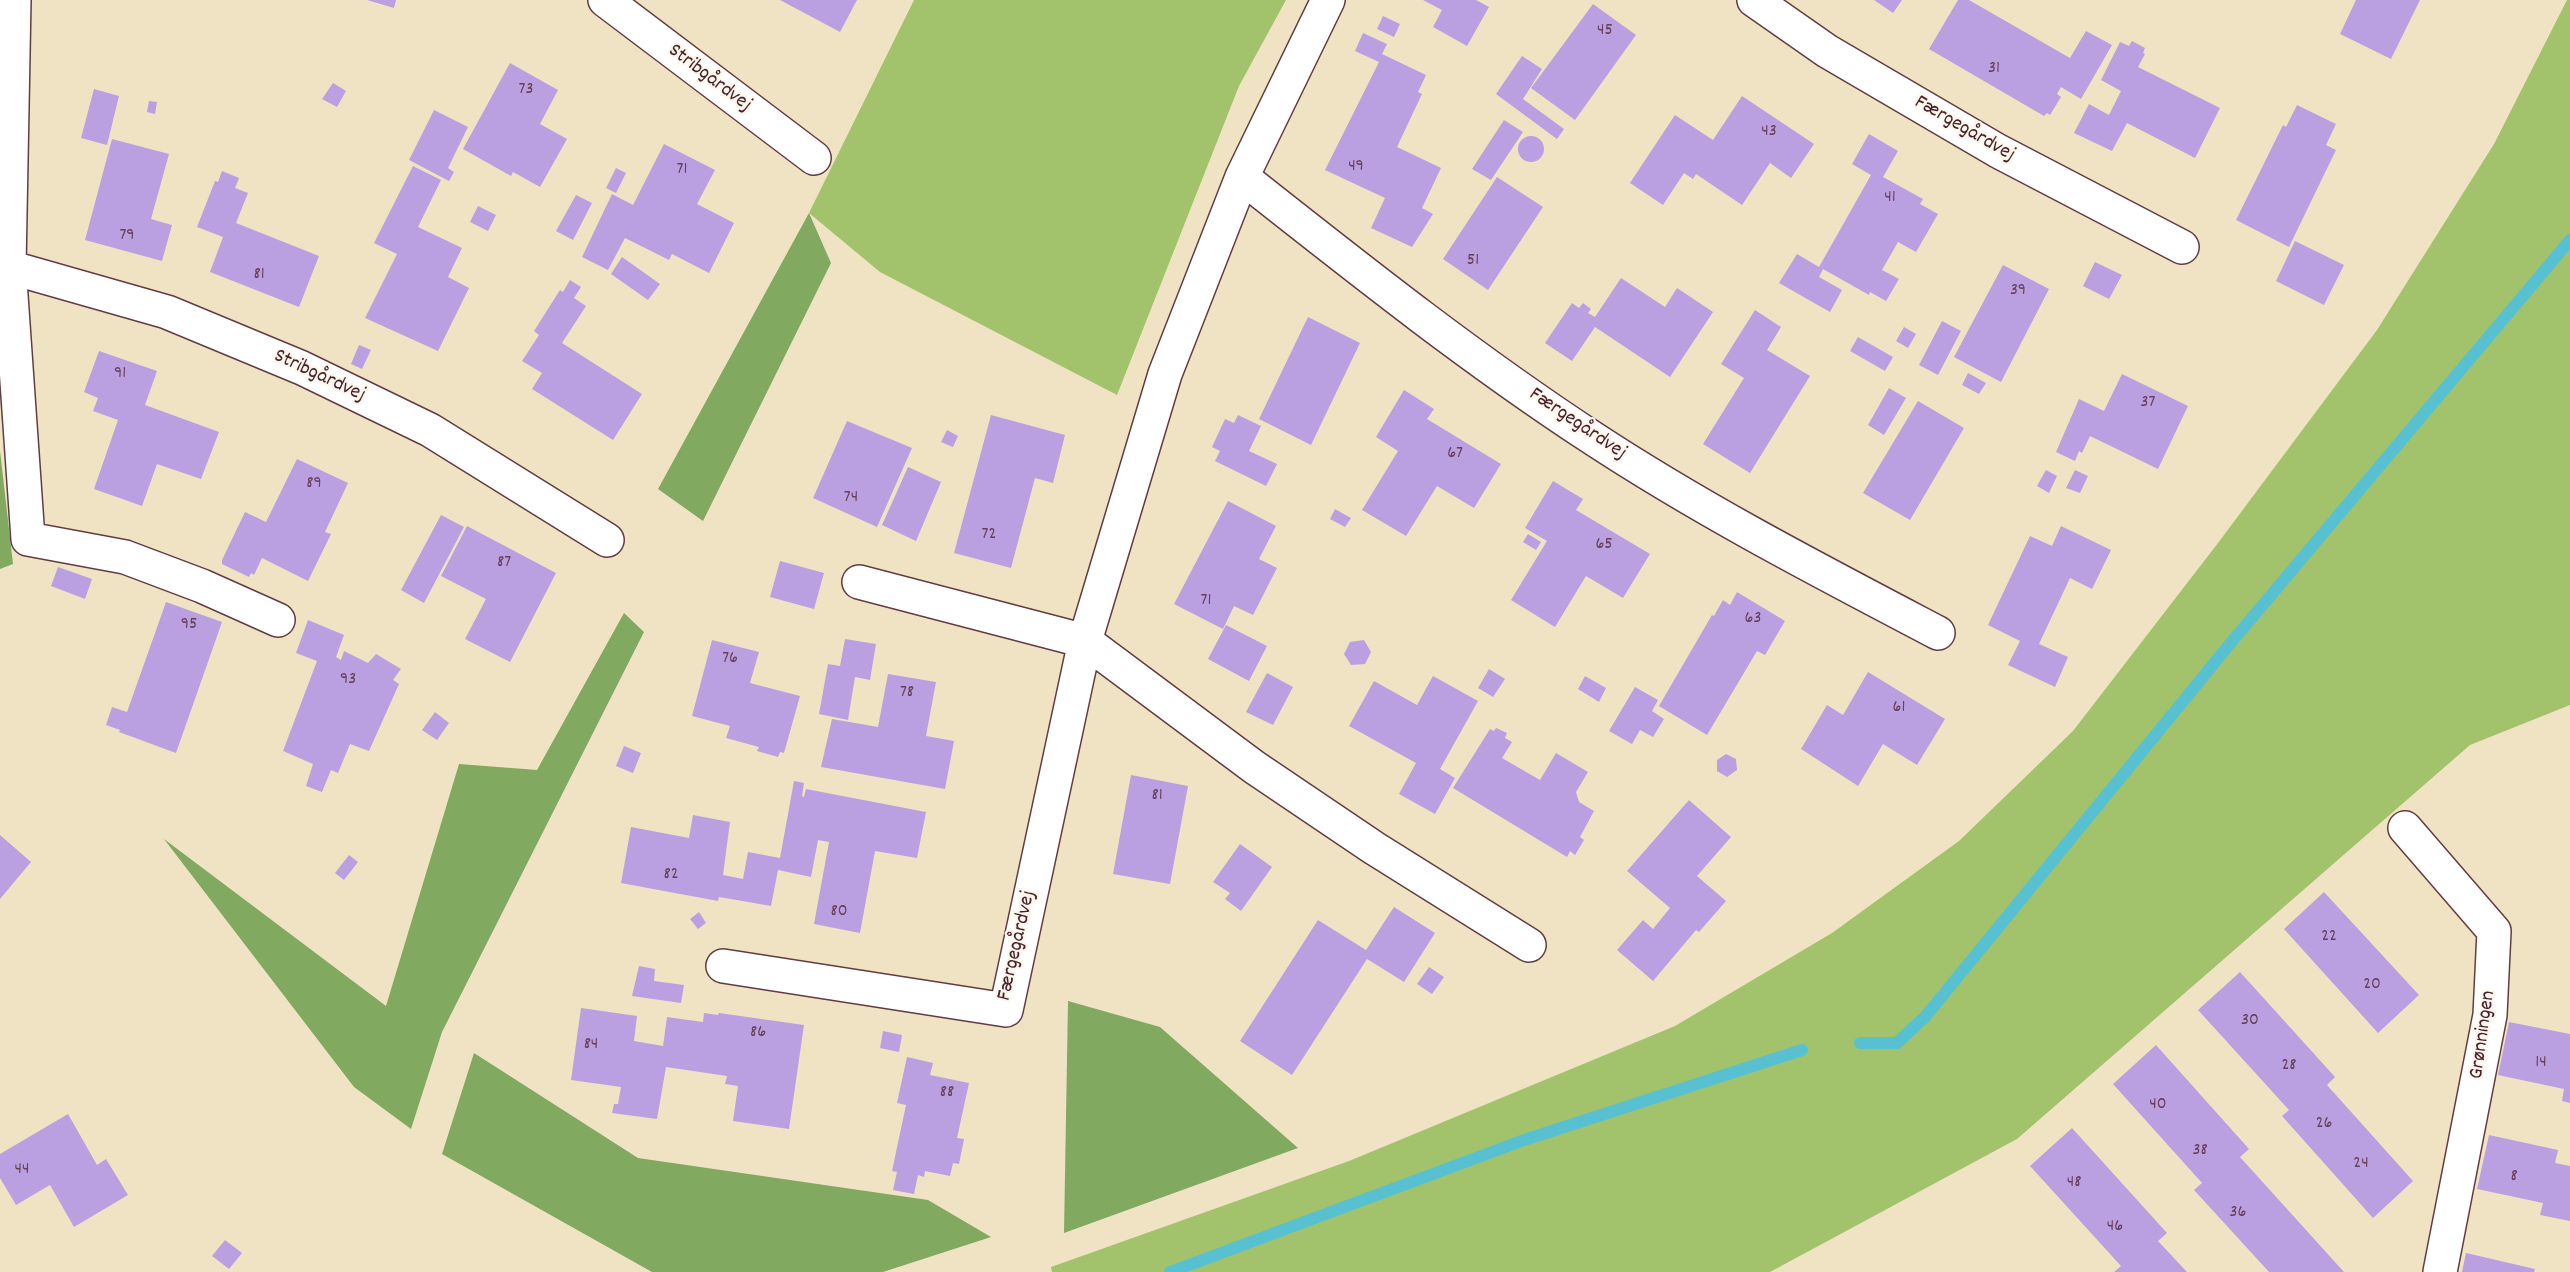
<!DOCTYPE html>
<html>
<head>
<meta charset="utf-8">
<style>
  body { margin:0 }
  canvas { display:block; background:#efe3c4 }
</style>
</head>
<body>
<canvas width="2570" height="1272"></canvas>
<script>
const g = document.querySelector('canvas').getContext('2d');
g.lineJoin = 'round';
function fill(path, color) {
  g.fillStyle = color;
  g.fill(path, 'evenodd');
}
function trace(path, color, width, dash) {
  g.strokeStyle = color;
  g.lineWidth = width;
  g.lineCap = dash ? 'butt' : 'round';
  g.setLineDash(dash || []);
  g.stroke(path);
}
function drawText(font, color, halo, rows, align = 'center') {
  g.font = font + ' Dekko,sans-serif';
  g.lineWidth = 4.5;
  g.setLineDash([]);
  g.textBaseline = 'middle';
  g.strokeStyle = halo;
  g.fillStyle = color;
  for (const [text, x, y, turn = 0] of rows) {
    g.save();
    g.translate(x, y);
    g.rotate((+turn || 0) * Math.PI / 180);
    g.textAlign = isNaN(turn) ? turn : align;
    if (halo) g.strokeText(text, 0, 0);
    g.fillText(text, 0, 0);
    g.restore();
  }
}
fill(new Path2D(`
  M 914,0 L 1286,0 L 1239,86 L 1117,395 L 880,272 L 809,213 Z
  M 2567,0 L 2570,0 L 2570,705 L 2470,745 L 2017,1139 L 1770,1272 L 1052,1272 L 1051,1267 L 1349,1161 L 1675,1026 L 1832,933 L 1959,841 L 2073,731 L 2218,543 L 2377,330 L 2494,144 Z`), '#a2c36b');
fill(new Path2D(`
  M 809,213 L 831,263 L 703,521 L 658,489 Z
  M 0,451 L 13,564 L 0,569 Z
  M 624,613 L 644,632 L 442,1032 L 411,1129 L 354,1087 L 164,839 L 386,1006 L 459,764 L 537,770 Z
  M 1068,1001 L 1160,1027 L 1298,1148 L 1064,1233 Z
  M 474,1053 L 638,1158 L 928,1200 L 991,1237 L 883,1272 L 652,1272 L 442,1154 Z`), '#81a95f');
trace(new Path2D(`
  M 1860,1043 L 1897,1043 L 1925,1017 L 2229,645 L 2570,240
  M 1170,1272 L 1524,1140 L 1802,1050`), '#57c1d2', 12);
fill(new Path2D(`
  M 367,0 L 396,0 L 394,8 Z
  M 780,0 L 857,0 L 840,32 Z
  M 1423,0 L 1476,0 L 1489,7 L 1467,46 L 1433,27 L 1442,10 Z
  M 1874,0 L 1902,0 L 1893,13 Z
  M 1958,0 L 1969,0 L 2070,58 L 2086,31 L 2112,45 L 2081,99 L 2061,87 L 2057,94 L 2061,97 L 2050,115 L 2047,113 L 2044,116 L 1929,49 Z
  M 2356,0 L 2420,0 L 2391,59 L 2340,34 Z
  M 1593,4 L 1636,35 L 1575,120 L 1531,88 Z
  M 1383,16 L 1400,24 L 1394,37 L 1377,29 Z
  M 1363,33 L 1387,44 L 1382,54 L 1426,75 L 1418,92 L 1422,94 L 1397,147 L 1441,168 L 1422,208 L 1433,214 L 1412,247 L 1371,228 L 1385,198 L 1325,170 L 1379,62 L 1355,51 Z
  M 2132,41 L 2145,48 L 2143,53 L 2145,54 L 2138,67 L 2220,108 L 2195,158 L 2127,123 L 2112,151 L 2074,133 L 2089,104 L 2109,115 L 2121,91 L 2101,80 L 2120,42 L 2129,46 Z
  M 1522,56 L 1542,69 L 1523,99 L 1564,129 L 1557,139 L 1496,94 Z
  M 510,63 L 558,90 L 540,124 L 567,139 L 540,187 L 513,172 L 511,176 L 463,149 Z
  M 333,83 L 346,91 L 337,107 L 322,99 Z
  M 94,89 L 119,96 L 107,145 L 81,138 Z
  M 1742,96 L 1814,144 L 1791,178 L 1770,163 L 1742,205 L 1696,174 L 1693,179 L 1684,173 L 1663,205 L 1630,183 L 1675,115 L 1713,140 Z
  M 149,101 L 157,102 L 155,114 L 147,112 Z
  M 2297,105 L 2336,124 L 2326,145 L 2336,150 L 2289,247 L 2236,220 L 2283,125 L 2286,127 Z
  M 434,110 L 468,127 L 448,168 L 454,172 L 449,181 L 409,160 Z
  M 1504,120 L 1523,132 L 1491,180 L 1472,169 Z
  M 1869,134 L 1898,151 L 1883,177 L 1923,199 L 1920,204 L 1938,214 L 1916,252 L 1898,242 L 1882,270 L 1899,279 L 1886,301 L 1870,292 L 1869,295 L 1823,269 L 1819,277 L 1842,290 L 1830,312 L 1779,283 L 1797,254 L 1819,267 L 1871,175 L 1852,164 Z
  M1518 149a13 13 0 1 1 26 0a13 13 0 1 1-26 0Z
  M 112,139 L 169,154 L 151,219 L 172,225 L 162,261 L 85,240 Z
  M 664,144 L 715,170 L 697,204 L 734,223 L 709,273 L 672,254 L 669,260 L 625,238 L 608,270 L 582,257 L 612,194 L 633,205 Z
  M 413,166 L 441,180 L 418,227 L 462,248 L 448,277 L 469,288 L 438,351 L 365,318 L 397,254 L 374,243 Z
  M 616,168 L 626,173 L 616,193 L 606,188 Z
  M 222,171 L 239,178 L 235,188 L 248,193 L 236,223 L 319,256 L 299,307 L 210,272 L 223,237 L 197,227 L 215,181 L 218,182 Z
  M 1497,177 L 1543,207 L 1488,290 L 1443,259 Z
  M 576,195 L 592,203 L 573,240 L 556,231 Z
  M 478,206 L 496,215 L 488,231 L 470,222 Z
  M 2295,241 L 2344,265 L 2324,305 L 2276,281 Z
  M 622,257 L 660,284 L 648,300 L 611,274 Z
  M 2095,262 L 2122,275 L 2109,299 L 2083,286 Z
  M 2003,265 L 2049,289 L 2001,382 L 1954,357 Z
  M 1621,278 L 1665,307 L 1677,288 L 1713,312 L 1670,377 L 1595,327 L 1572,361 L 1545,343 L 1572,303 L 1579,308 L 1583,303 L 1591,309 L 1588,313 L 1595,317 Z
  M 570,280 L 581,287 L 574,298 L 586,306 L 562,343 L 642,394 L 613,440 L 532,389 L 542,373 L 522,361 L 539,335 L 534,331 L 560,290 L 563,292 Z
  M 1755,310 L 1781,327 L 1767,350 L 1810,376 L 1750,473 L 1703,444 L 1744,378 L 1721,364 Z
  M 1308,317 L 1360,343 L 1311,445 L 1259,419 Z
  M 1942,321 L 1961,331 L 1938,375 L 1919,365 Z
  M 1904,327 L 1916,334 L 1908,348 L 1896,341 Z
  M 1858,337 L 1893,357 L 1885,371 L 1850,351 Z
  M 359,345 L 371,350 L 362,369 L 351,364 Z
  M 99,351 L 157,371 L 145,405 L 219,432 L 201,479 L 157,464 L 142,506 L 94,489 L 118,420 L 93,411 L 98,398 L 84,392 Z
  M 1968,373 L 1986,383 L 1979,394 L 1962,385 Z
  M 2122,374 L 2188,406 L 2158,469 L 2090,436 L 2082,453 L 2079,451 L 2075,461 L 2056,452 L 2079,399 L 2104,411 Z
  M 1889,388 L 1906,398 L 1884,435 L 1868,425 Z
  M 1404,390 L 1434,409 L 1427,419 L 1501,464 L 1474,508 L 1437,486 L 1406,536 L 1362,510 L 1398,451 L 1376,437 Z
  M 1918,401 L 1964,428 L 1910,520 L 1863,493 Z
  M 991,415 L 1065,435 L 1053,483 L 1035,478 L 1011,568 L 954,553 Z
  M 1238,415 L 1261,426 L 1249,451 L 1277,464 L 1266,486 L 1215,461 L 1220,451 L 1212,447 L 1225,419 L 1234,423 Z
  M 847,421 L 912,448 L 877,527 L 813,498 Z
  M 947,430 L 958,436 L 953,447 L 941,442 Z
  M 297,459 L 348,483 L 325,532 L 331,534 L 308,581 L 262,558 L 254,575 L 251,573 L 249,577 L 222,564 L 222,560 L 245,512 L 266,522 Z
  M 908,467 L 941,482 L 916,541 L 882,525 Z
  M 2046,470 L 2057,476 L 2049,493 L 2037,486 Z
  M 2075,470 L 2088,476 L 2080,493 L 2066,488 Z
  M 1553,481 L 1583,499 L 1576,510 L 1650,554 L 1623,598 L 1586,576 L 1555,627 L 1511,600 L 1547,541 L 1525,528 Z
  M 1228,501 L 1276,526 L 1259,559 L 1277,568 L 1253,615 L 1234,606 L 1223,629 L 1174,604 Z
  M 1335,509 L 1351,518 L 1345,527 L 1330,519 Z
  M 441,515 L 464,527 L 424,603 L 401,590 Z
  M 467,526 L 556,573 L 510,662 L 465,639 L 486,599 L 441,576 Z
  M 2061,526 L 2111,550 L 2092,589 L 2070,578 L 2039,644 L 2068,657 L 2055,687 L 2008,665 L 2020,641 L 1988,625 L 2030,536 L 2052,546 Z
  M 1528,534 L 1541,542 L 1536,550 L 1523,542 Z
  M 780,561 L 824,573 L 814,609 L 770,597 Z
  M 58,567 L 92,579 L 85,599 L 51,586 Z
  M 1737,592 L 1785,621 L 1765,655 L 1757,651 L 1707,735 L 1659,706 L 1712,615 L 1714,616 L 1723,600 L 1730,605 Z
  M 166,602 L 222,622 L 176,753 L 119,732 L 120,730 L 106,725 L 112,707 L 127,712 Z
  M 308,620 L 344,635 L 336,657 L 341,660 L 344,651 L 368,663 L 376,654 L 401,669 L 393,680 L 399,684 L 369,751 L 350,744 L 338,773 L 331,770 L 322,792 L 306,786 L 313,764 L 283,751 L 317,661 L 296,653 Z
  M 1226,625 L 1267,646 L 1249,681 L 1208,659 Z
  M 845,639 L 876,644 L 870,680 L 855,677 L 848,720 L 819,714 L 828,664 L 840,666 Z
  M 712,640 L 759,652 L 750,683 L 800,696 L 784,753 L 780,752 L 778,757 L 757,751 L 759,747 L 726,738 L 730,726 L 692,716 Z
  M 1364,640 L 1371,652 L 1365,664 L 1351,665 L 1344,654 L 1350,642 Z
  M 1489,669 L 1505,679 L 1493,697 L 1478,688 Z
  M 1868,672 L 1945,719 L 1917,765 L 1883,744 L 1858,786 L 1801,749 L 1827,705 L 1843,715 Z
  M 1267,673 L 1293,687 L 1273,725 L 1246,712 Z
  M 888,674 L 936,682 L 926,736 L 954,741 L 945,789 L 821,767 L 832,719 L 878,727 Z
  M 1433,676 L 1478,701 L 1440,769 L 1455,778 L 1435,814 L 1399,794 L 1416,763 L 1349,726 L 1374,681 L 1417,705 Z
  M 1585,676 L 1606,688 L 1599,702 L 1578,689 Z
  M 1635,687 L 1658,700 L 1652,711 L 1664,719 L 1653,737 L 1640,730 L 1632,744 L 1609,731 Z
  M 435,712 L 449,723 L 437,740 L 422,730 Z
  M 1496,728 L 1507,733 L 1505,738 L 1512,742 L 1502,758 L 1540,780 L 1556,753 L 1588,772 L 1576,792 L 1579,802 L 1594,811 L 1580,837 L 1584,840 L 1575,855 L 1570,851 L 1567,857 L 1453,788 L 1490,729 L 1494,731 Z
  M 624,746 L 641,753 L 633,773 L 616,766 Z
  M 1726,754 L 1736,759 L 1737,770 L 1727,777 L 1717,771 L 1717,760 Z
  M 1131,775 L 1188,786 L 1170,884 L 1113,874 Z
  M 794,781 L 804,783 L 802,796 L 804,797 L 806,789 L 926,812 L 917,858 L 875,851 L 860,933 L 814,924 L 829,842 L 818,840 L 811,877 L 778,870 L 771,906 L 719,897 L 718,901 L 621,883 L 631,827 L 689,838 L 693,815 L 730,822 L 723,875 L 743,879 L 748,852 L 780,858 Z
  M 1689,800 L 1731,837 L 1697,876 L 1726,901 L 1699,932 L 1696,930 L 1653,981 L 1617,950 L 1643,920 L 1653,929 L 1670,908 L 1627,871 Z
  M 0,835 L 31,862 L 0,899 Z
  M 1240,844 L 1272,867 L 1241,911 L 1225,899 L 1230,893 L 1213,882 Z
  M 349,855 L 358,862 L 344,880 L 335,873 Z
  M 2324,892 L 2419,995 L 2378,1033 L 2284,929 Z
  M 1394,907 L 1435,933 L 1404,982 L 1367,959 L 1292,1075 L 1240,1041 L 1318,920 L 1366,950 Z
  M 699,912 L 706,923 L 698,929 L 690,919 Z
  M 639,966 L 655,969 L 654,981 L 684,985 L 681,1003 L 632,996 Z
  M 1429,967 L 1444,977 L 1432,994 L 1417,984 Z
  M 2240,972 L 2335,1077 L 2327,1085 L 2413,1181 L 2373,1218 L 2282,1116 L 2289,1110 L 2198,1010 Z
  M 581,1008 L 637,1016 L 634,1041 L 663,1046 L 667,1017 L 703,1022 L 704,1013 L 718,1015 L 719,1013 L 804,1025 L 789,1129 L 733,1121 L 738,1086 L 725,1084 L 727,1076 L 666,1067 L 657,1119 L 612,1113 L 614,1104 L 618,1104 L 621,1087 L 571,1080 Z
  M 2509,1022 L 2570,1034 L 2570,1103 L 2562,1101 L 2564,1089 L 2498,1075 Z
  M 883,1031 L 902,1035 L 899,1052 L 880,1048 Z
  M 2156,1045 L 2249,1149 L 2240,1157 L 2344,1272 L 2269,1272 L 2194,1190 L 2202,1183 L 2113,1084 Z
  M 907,1057 L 933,1063 L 930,1075 L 969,1083 L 957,1138 L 964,1139 L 959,1164 L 953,1163 L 950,1176 L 925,1171 L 924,1177 L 918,1175 L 914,1194 L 893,1190 L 897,1172 L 892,1171 L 906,1105 L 897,1103 Z
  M 68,1114 L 97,1165 L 106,1159 L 128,1195 L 74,1227 L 50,1185 L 16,1205 L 0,1178 L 0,1154 Z
  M 2072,1128 L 2167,1233 L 2158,1241 L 2187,1272 L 2114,1272 L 2121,1266 L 2030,1166 Z
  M 2489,1135 L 2558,1150 L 2555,1163 L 2570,1166 L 2570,1221 L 2540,1215 L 2543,1203 L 2477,1189 Z
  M 225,1240 L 242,1253 L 229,1269 L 212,1256 Z
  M 2466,1253 L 2535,1269 L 2534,1272 L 2462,1272 Z`), '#baa0e0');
const minor = new Path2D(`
  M 14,0 L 9,267 L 28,539 L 125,557 L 202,586 L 278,620
  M 605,0 L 814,158
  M 1754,0 L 1827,51 L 1998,151 L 2182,247
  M 1242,177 C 1356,267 1469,357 1591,437 C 1702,510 1820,571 1938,633
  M 9,267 L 167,312 L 302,368 L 430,430 L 607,540
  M 859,582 L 1085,641 L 1254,767 L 1374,848 L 1529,945
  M 2405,828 L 2494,931 L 2490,1015 L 2440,1272
  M 723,966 L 1006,1010 L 1085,641 L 1165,374 L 1242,177 L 1328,0`);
trace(minor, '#633c42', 36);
trace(minor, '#fff', 33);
drawText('18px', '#663f58', null, [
  ["45",1605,32],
  ["31",1994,70],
  ["73",526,91],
  ["43",1769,133],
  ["49",1356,168],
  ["71",682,171],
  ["41",1890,199],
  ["79",127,237],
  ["51",1473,262],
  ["81",259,276],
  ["39",2018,292],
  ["91",120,375],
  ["37",2148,404],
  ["67",1455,455],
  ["89",314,485],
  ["74",851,499],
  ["72",989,536],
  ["65",1604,546],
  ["87",504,564],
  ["71",1206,602],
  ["63",1753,620],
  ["95",189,626],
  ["76",730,660],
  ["93",348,681],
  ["78",907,694],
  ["61",1899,709],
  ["81",1157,797],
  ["82",671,876],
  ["80",839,913],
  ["22",2329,938],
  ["20",2372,986],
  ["30",2250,1022],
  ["86",758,1034],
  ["84",591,1046],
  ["14",2541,1064],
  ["28",2289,1067],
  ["88",947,1094],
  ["40",2158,1106],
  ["26",2324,1125],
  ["38",2200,1152],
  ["24",2361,1165],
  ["44",22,1171],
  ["8",2514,1178],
  ["48",2074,1184],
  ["36",2238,1214],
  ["46",2115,1228]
]);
drawText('21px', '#4a1f2b', '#fbf7ec', [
  ["Stribgårdvej",709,79,37],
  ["Færgegårdvej",1964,130,30],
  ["Stribgårdvej",319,377,25],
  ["Færgegårdvej",1577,425,34],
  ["Færgegårdvej",1018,946,-77],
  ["Grønningen",2484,1035,-82]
]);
</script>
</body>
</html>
